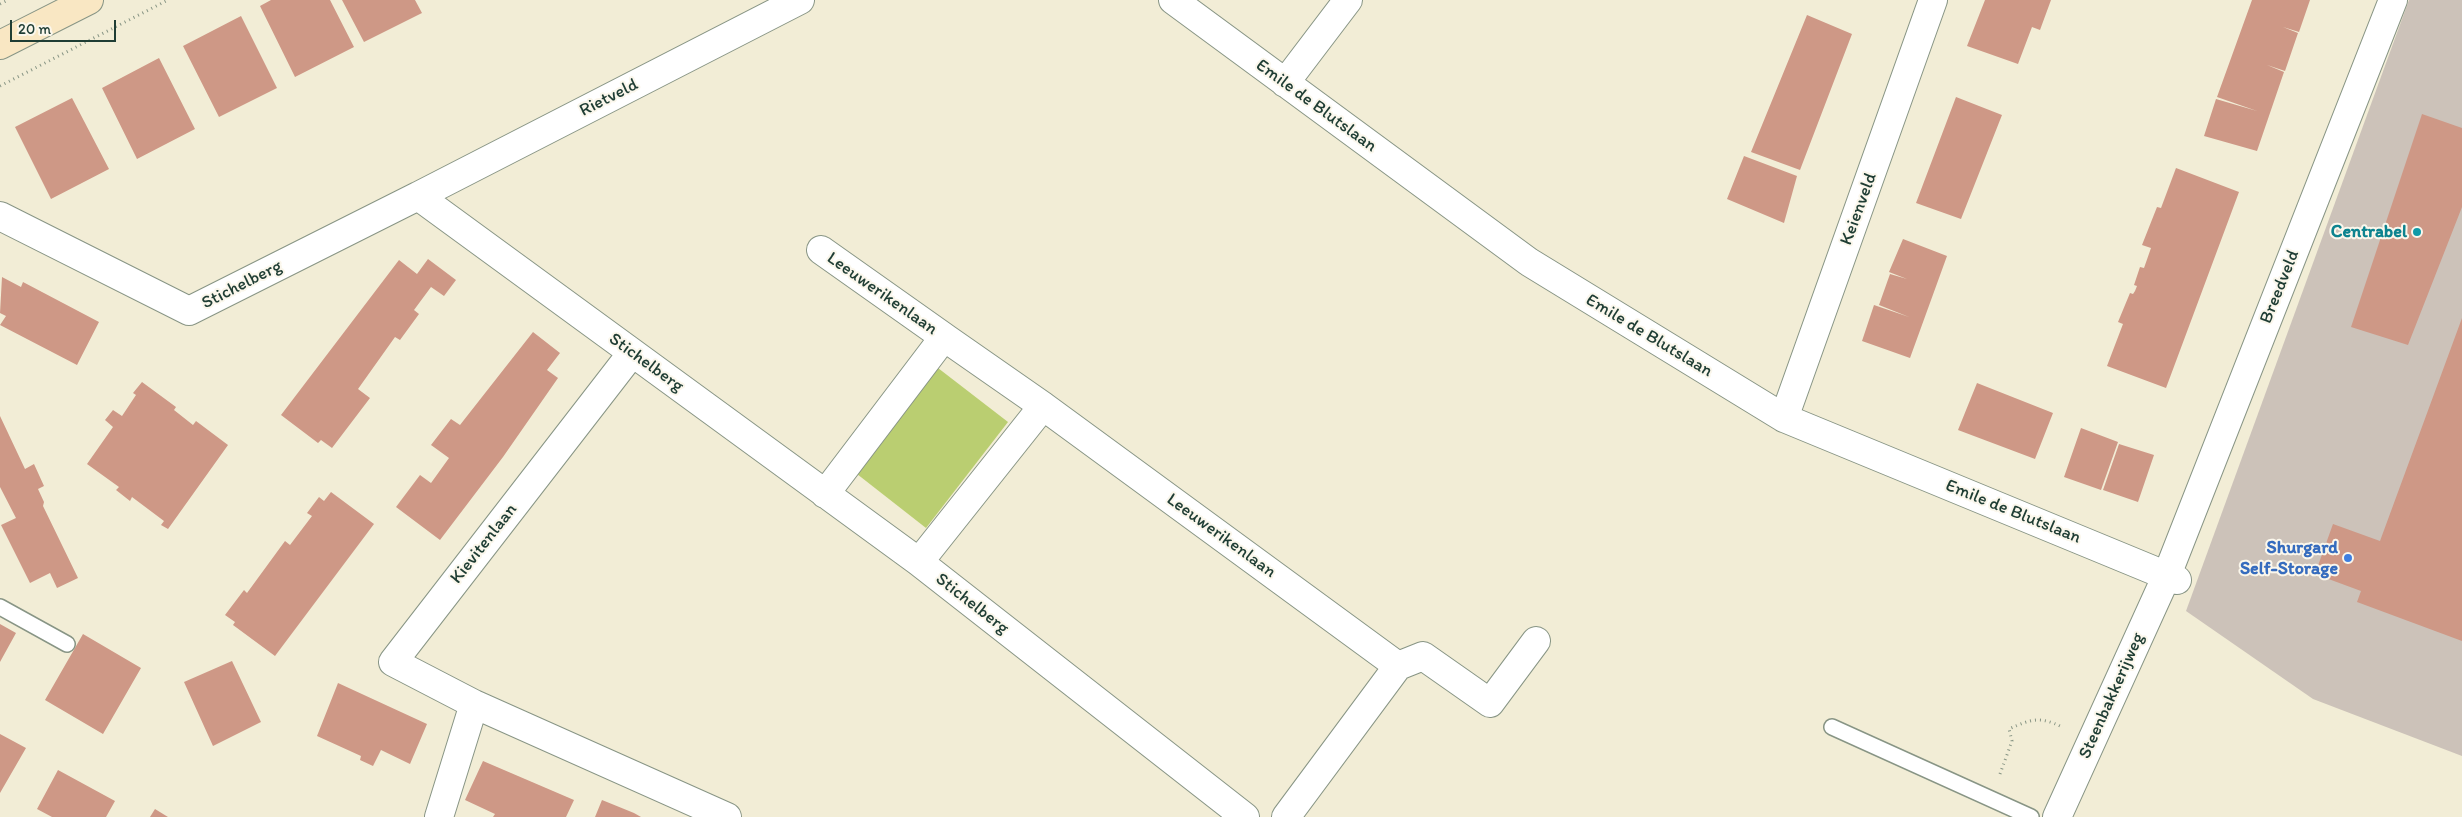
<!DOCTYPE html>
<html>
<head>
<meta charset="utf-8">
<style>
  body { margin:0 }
  #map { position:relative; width:2462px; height:817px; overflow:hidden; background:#f2edd6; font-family:Itim,sans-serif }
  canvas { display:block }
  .scale { position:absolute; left:10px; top:20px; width:106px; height:22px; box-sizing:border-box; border:2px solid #1f3d34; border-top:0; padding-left:6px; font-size:15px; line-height:18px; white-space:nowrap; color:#1f3d34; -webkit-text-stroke:4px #fbf7ec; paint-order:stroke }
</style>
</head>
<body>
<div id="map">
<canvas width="2462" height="817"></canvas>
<div class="scale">20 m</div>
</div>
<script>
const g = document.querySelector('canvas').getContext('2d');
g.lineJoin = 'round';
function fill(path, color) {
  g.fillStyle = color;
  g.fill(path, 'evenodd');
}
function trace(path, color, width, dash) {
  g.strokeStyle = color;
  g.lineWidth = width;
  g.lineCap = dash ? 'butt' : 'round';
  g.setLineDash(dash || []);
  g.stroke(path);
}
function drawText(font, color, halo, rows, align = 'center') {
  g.font = font + ' Itim,sans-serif';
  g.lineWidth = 4;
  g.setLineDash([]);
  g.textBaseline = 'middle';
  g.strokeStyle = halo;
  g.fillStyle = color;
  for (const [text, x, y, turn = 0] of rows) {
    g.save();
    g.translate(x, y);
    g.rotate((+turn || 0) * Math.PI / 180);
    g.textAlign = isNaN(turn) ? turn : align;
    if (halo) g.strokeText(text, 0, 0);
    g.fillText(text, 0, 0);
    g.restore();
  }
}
fill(new Path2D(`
  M 2409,0 L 2462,0 L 2462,756 L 2313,699 L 2186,611 Z`), '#ccc2b9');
fill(new Path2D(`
  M 938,368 L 1008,422 L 926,528 L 857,474 Z`), '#bace71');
fill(new Path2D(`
  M 271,0 L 330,0 L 354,47 L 295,77 L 260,6 Z
  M 342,0 L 415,0 L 422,13 L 364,42 Z
  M 1985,0 L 2051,0 L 2040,30 L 2032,27 L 2018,64 L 1967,46 Z
  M 2252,0 L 2310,0 L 2299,32 L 2283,27 L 2298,33 L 2285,71 L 2267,65 L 2284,72 L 2257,151 L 2204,136 L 2216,99 L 2257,111 L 2217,97 Z
  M 1807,15 L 1852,34 L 1800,170 L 1751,152 Z
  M 241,16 L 277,88 L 219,117 L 183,46 Z
  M 159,58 L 195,129 L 137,159 L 102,88 Z
  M 1956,97 L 2002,115 L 1961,219 L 1916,203 Z
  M 72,98 L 109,169 L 51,199 L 15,127 Z
  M 2422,114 L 2462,128 L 2462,207 L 2408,345 L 2351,327 Z
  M 1744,156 L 1797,176 L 1784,223 L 1727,199 Z
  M 2176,168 L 2239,192 L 2166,388 L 2107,366 L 2123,324 L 2118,322 L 2130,293 L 2133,294 L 2135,291 L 2137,286 L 2134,285 L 2140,267 L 2144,268 L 2151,248 L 2142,245 L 2157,207 L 2161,208 Z
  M 1903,239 L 1947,256 L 1910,358 L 1862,341 L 1874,305 L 1909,317 L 1879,305 L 1890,274 L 1907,279 L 1889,272 Z
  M 428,259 L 456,280 L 444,296 L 431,287 L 414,310 L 419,314 L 400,340 L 395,337 L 358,389 L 370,398 L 332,448 L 321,440 L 318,443 L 281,415 L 399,260 L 417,274 Z
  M 2,277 L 21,287 L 23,282 L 99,322 L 77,365 L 0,325 L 6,316 L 0,313 Z
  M 2462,318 L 2462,641 L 2357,602 L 2361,591 L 2315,574 L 2333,524 L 2380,541 Z
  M 533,332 L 560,353 L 547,370 L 558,378 L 503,457 L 440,540 L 396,507 L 420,475 L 431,483 L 449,458 L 431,445 L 451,419 L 460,425 Z
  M 142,382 L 176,407 L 174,410 L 193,425 L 196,421 L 228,445 L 168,529 L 161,525 L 164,521 L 132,497 L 130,501 L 116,490 L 119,487 L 87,464 L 113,427 L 105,420 L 113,410 L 122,416 L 136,395 L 133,393 Z
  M 1977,383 L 2053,413 L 2035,459 L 1958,430 Z
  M 0,416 L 25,469 L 34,464 L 44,486 L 38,489 L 44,502 L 43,506 L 78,578 L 57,588 L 50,573 L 30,583 L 1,525 L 16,518 L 0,487 Z
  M 2081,428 L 2118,442 L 2101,490 L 2064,477 Z
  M 2119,444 L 2154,455 L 2138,502 L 2103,490 Z
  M 331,492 L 374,524 L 275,656 L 233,625 L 235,622 L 225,615 L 244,590 L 247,593 L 285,541 L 290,545 L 312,516 L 307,513 L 319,497 L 324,501 Z
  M 0,624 L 16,633 L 0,662 Z
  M 83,634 L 141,668 L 103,734 L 45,700 Z
  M 232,661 L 261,722 L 213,746 L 184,682 Z
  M 338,683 L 427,724 L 410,764 L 381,750 L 373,766 L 360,760 L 361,756 L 317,736 Z
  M 0,734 L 26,748 L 0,793 Z
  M 483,761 L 574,800 L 566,817 L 493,817 L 495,814 L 465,800 Z
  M 58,770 L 115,801 L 106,817 L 52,817 L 37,809 Z
  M 602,800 L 634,813 L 641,817 L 595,817 Z
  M 155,809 L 168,817 L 150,817 Z`), '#ce9886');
const lane = new Path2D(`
  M 0,607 L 67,644
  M 1832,727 L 2031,817`);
const street = new Path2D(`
  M 1173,0 L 1529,262 L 1784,418 L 2177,580
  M 1285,83 L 1348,0
  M 418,196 L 800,0
  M 0,216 L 189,311 L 418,196 L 919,562 L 1245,817
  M 821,250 L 944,337
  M 632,353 L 393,662 L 474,704 L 727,817
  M 1784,418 L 1933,0
  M 825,494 L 944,337 L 1043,406 L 1398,666 L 1286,817
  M 919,562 L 1043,406
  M 1398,666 L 1423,656 L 1490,703 L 1536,641
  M 439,817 L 474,704
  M 2057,817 L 2167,575 L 2393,0`);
const secondary = new Path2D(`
  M 0,45 L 89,0`);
trace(lane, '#889585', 18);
trace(street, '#889585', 30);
trace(secondary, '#889585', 30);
trace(new Path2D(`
  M 0,4 L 8,0
  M 0,86 L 168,0
  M 2000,774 L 2012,741 L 2009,729 C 2031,719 2040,716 2062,727`), '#889585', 3, [1, 4]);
trace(lane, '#fff', 15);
trace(street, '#fff', 28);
trace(secondary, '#f9e7c3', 28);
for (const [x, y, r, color] of [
  [2417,232,5,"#0f9aa8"],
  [2348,558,5,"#3f7fe0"]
]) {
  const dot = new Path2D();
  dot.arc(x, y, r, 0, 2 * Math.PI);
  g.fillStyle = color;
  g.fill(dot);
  trace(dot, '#fbf7ec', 2);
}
drawText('18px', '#1f3d34', '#fbf7ec', [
  ["Rietveld",609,98,-27],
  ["Emile de Blutslaan",1316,106,36],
  ["Keienveld",1859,209,-70],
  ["Stichelberg",242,285,-27],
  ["Breedveld",2280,287,-68],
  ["Leeuwerikenlaan",882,294,35],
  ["Emile de Blutslaan",1649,336,31],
  ["Stichelberg",646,363,36],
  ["Emile de Blutslaan",2013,512,22],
  ["Leeuwerikenlaan",1221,536,36],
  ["Kievitenlaan",484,544,-52],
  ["Stichelberg",972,604,38],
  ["Steenbakkerijweg",2112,696,-66]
]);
drawText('bold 18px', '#0d838f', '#fbf7ec', [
  ["Centrabel",2407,232]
], 'right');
drawText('bold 18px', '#366cbe', '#fbf7ec', [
  ["Shurgard",2338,548],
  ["Self-Storage",2338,569]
], 'right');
</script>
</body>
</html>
